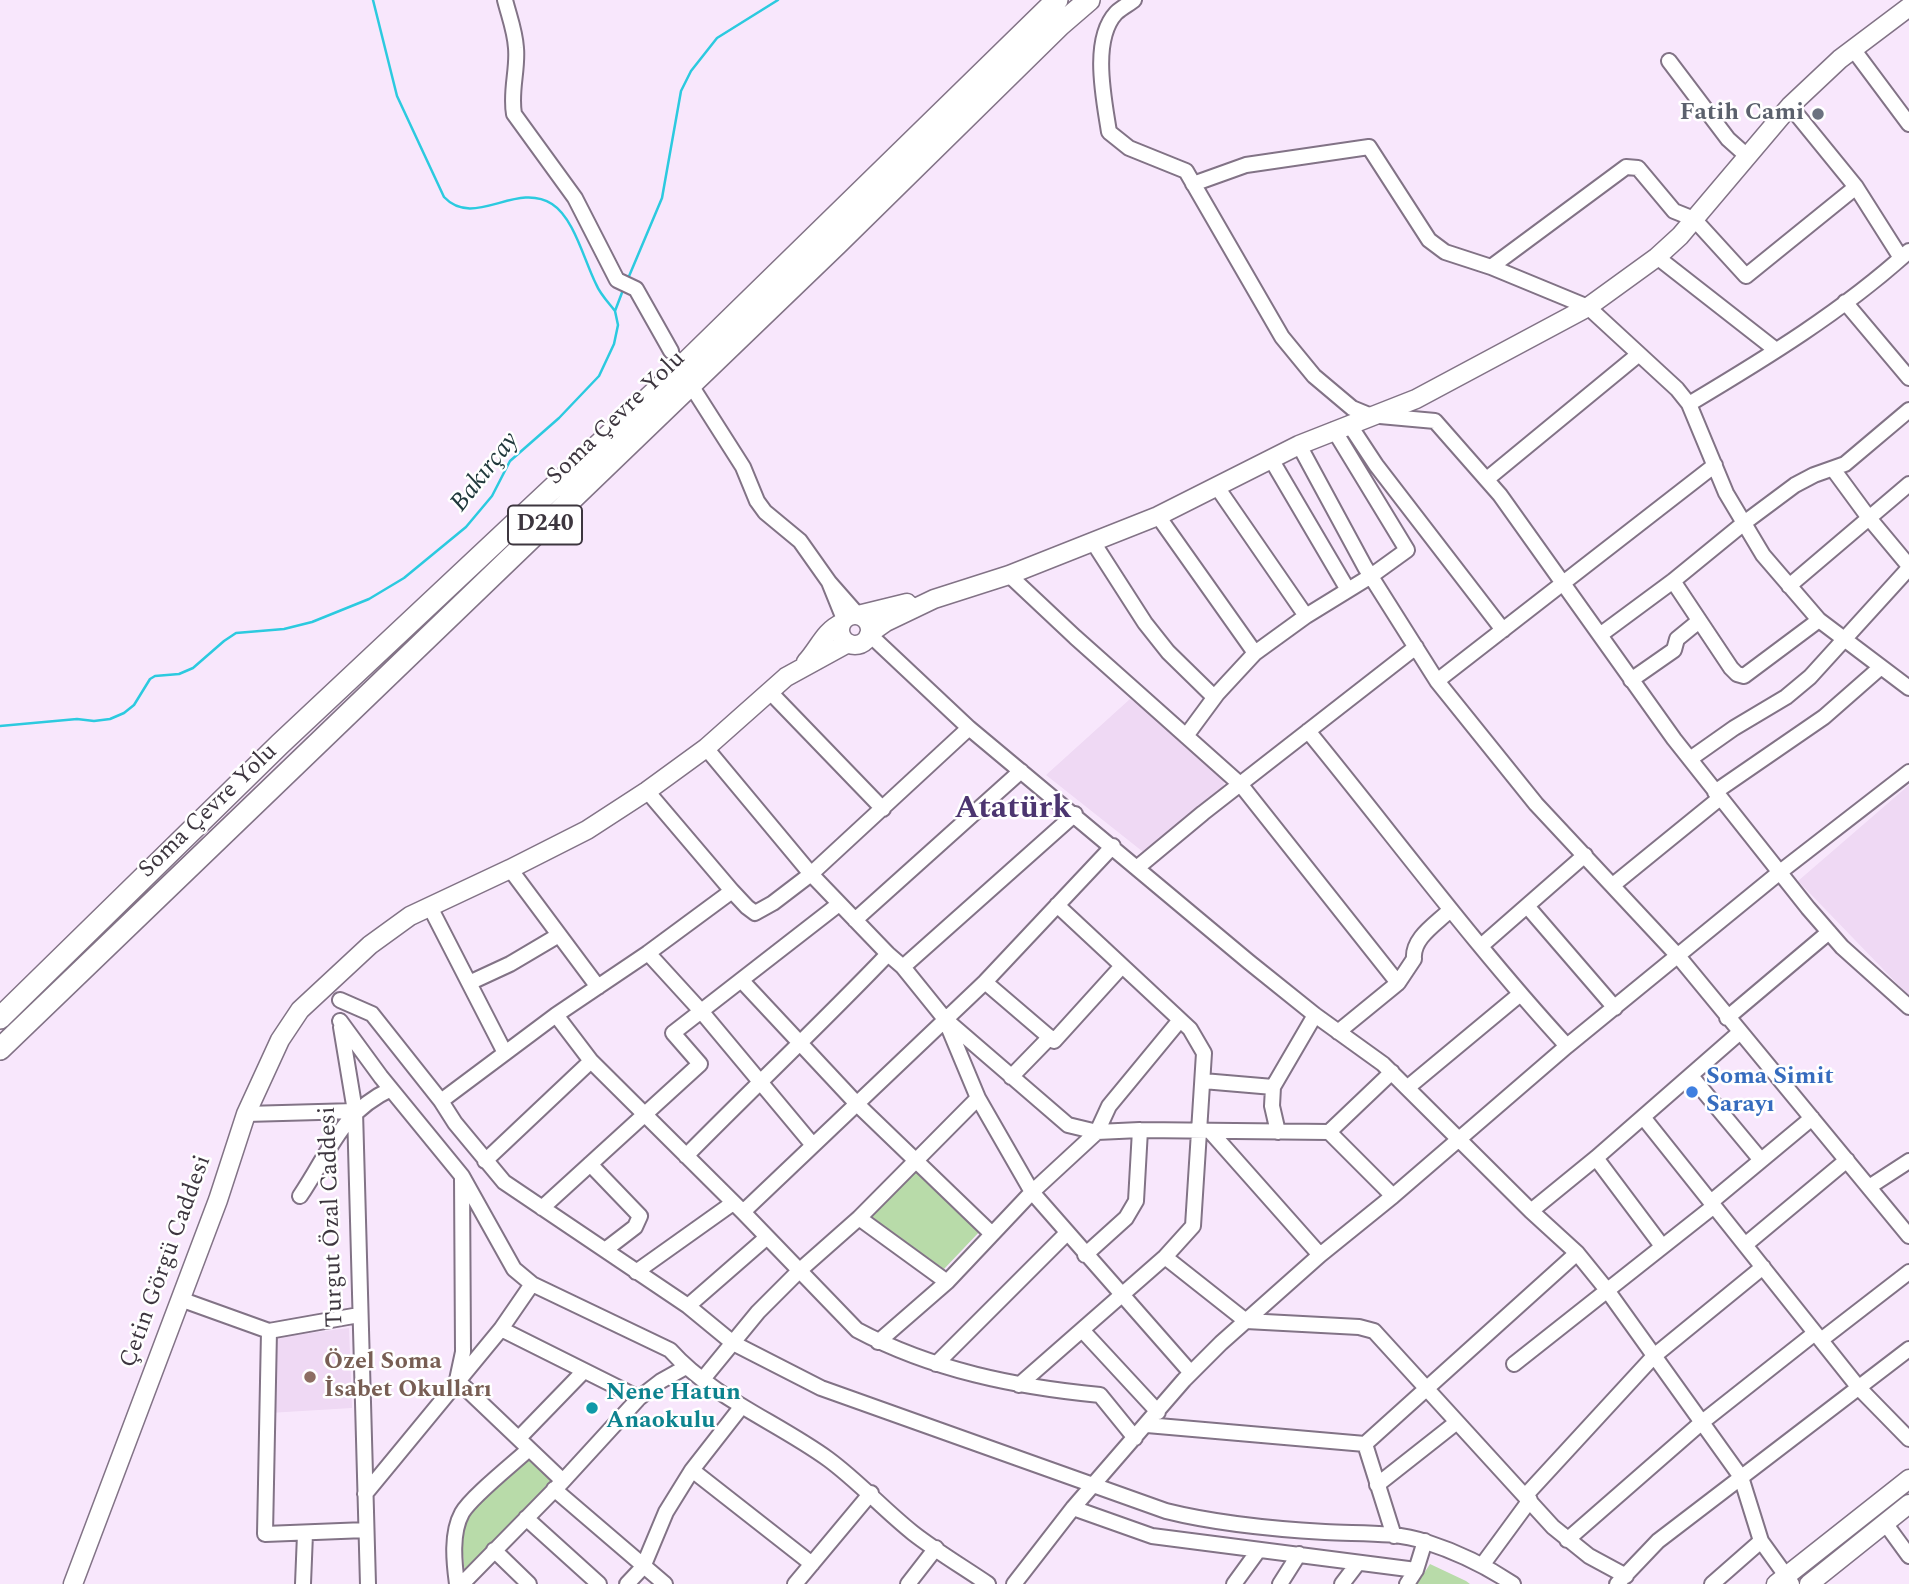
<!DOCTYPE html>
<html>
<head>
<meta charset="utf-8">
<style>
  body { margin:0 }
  canvas { display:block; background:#f8e7fc }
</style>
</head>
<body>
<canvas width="1909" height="1584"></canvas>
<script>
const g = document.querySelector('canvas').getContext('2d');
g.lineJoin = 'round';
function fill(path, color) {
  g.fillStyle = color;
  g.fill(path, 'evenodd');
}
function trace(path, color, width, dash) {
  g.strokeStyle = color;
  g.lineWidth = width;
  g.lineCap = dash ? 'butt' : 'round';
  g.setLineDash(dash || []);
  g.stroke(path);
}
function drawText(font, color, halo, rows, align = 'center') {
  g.font = font + ' Spectral,serif';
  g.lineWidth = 5;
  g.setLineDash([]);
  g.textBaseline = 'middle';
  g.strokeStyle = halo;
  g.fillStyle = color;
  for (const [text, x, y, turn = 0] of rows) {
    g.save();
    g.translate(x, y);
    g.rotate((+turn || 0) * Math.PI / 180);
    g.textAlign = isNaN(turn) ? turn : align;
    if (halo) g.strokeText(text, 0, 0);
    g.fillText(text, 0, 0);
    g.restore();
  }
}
fill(new Path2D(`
  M 1130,699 L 1223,769 L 1224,790 L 1147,855 L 1046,775 Z
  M 1909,785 L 1909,996 L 1798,881 Z
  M 349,1328 L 352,1408 L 269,1413 L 270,1345 L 279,1337 Z`), '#efd9f4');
fill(new Path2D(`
  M 916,1169 L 982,1229 L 944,1269 L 869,1217 Z
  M 530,1456 L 556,1484 L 465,1574 C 463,1553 459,1529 471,1510 Z
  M 1430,1564 L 1466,1581 L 1470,1584 L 1417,1584 Z`), '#b8dba9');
trace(new Path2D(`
  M 373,0 L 397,96 L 444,197 C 474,229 516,181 552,204 C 574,218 584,260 596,284 C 600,294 608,302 615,311
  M 627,281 L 662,198 L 681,91 L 691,71 L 717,38 L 778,0
  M 0,726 L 77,719 L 94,721 L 110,719 L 124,713 L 134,705 L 150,679 L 155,676 L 179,674 L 193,668 L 224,641 L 236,633 L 284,629 L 312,622 L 369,599 L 404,578 L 466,527 L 492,496 L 510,461 L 559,418 L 599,376 L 614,344 L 618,325 L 615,311 L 623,290`), '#2ccadf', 2.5);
const minor = new Path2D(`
  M 505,0 C 509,16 515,31 516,48 C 518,70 510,91 514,114 L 575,198 L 617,280 L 636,289 L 671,351
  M 1134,0 C 1129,4 1121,8 1116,13 C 1091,40 1104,99 1109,132 L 1129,148 L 1186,171 L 1282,337 L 1314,376 L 1352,408 L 1369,415 L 1435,421 L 1500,495 L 1674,739 L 1808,908 L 1842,947 L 1909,1007
  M 1853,49 L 1909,124
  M 1669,61 L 1728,139 L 1747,156
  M 1790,106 L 1856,187 L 1901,258
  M 1193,184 L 1246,165 L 1369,147 L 1429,240 L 1445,252 L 1491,267 L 1588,307 L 1677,389 L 1689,404 L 1726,493 L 1763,555 L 1819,620 L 1909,688
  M 1657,257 L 1776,350
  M 1491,267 L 1626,167 L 1638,168 L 1674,211 L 1694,219 L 1746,276 L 1856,187
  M 1845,302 L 1909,378
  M 694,390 L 743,467 L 757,501 L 765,512 L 800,541 L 829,582
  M 1689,404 C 1766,358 1843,311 1909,251
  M 1349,424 L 1376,465 L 1503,630
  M 1299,445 L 1365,567 L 1437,681 L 1536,804 L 1678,956 L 1909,1236
  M 1271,459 L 1348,590
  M 1833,469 L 1869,518 L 1909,566
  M 1487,479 L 1639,354
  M 1217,487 L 1306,616
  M 1158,516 L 1255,653
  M 1093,542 L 1145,623 L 1168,652 L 1214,697
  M 1009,575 L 1075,637 L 1241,785 L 1398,983 L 1338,1032
  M 1673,581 L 1731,668 L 1737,674 L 1744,676 L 1819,620
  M 1789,586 L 1909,484
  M 844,619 L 829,582 L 858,615
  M 869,634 L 969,728 L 1249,962 L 1315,1015 L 1383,1064 L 1531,1211 L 1577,1253 L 1607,1290 L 1741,1477 L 1761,1541 L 1792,1584
  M 1600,635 L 1673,581 L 1744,523 L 1795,485 L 1814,475 L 1845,464 L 1909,410
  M 1631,680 L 1674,650 L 1677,639 L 1699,621
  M 1437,681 L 1715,465
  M 770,692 L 883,809
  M 1308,731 C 1394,836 1475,946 1567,1046
  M 1186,736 L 1217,694 L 1255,653 L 1306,616 L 1371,576 L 1407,550 L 1334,430
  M 706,748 L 811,874 L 888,954 L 903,967 L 945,1019 L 978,1098
  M 1690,759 L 1734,728 L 1786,697 L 1810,677 L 1909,568
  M 647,791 L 732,891 L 747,907 L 755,913 L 773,903 L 811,874 L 969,728
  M 1715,792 L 1824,717 L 1881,667
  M 1138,867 L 1203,813 L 1416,647
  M 510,869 L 598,987
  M 1613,885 L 1720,798
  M 1527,906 L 1615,1008
  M 430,907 L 505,1053
  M 855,920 L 1021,771
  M 1481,946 L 1585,855
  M 648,953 L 701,1011 L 812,1144
  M 903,967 L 1075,814
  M 742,981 L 857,1104 L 992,1234
  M 985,982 L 1054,1041 L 1122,966
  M 469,983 L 510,964 L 559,935
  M 1398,983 L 1414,959 C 1412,938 1436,924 1450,910
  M 340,1000 L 372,1014 L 441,1101 L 455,1123 L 504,1182 L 688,1306 L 733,1343 L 821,1388 L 1166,1511 C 1218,1524 1272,1529 1325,1532 C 1358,1534 1395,1531 1426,1542 C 1457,1552 1486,1566 1513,1584
  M 556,1015 L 591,1061 L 743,1212 L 857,1330 C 932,1370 1016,1387 1100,1395 L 1135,1438
  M 1727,1018 L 1829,932
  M 945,1019 L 1068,1125 L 1097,1132 L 1140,1130 L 1329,1132 L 1392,1072
  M 1180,1020 L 1109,1106 L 1097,1132 L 1032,1192 L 1191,1373
  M 340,1021 L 381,1077 L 462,1176 L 514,1269 L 532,1284 L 670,1350 C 713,1398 777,1422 828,1459 C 858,1481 883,1509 913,1533 C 936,1551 963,1567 988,1584
  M 341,1027 L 355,1111 L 368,1584
  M 1691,1076 L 1760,1159
  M 1011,1077 L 1050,1037
  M 1203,1081 L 1273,1087
  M 1407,1088 L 1519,995
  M 441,1101 L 556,1015 L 648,953 L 732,891
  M 246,1114 L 355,1111
  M 1643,1117 L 1859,1388 L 1909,1439
  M 1210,1131 L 1320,1255
  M 1278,1132 L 1272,1106 L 1273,1087 L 1315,1015
  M 1329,1132 L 1393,1196
  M 686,1156 C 753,1088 822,1023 888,954
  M 1596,1158 L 1662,1246
  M 485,1161 L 591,1061
  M 590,1164 L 640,1216 L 635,1227 L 605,1250
  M 462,1177 L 463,1352 L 457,1380 L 563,1481
  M 1869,1187 L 1909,1161
  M 300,1196 C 330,1152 340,1113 391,1089
  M 1711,1202 L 1812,1118
  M 542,1208 L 700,1064 L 673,1033 L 839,904
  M 1531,1211 L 1596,1158 L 1739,1033
  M 743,1212 L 985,982 L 1113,846
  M 859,1218 L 947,1282
  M 1745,1245 L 1847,1160
  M 1085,1255 L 1126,1218 L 1136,1201 L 1140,1130
  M 1165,1257 L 1246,1321 L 1359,1327 L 1374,1331 L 1553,1527 L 1589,1556 L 1626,1576
  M 636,1272 L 733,1203
  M 180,1299 L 269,1331 L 359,1315
  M 688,1306 L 766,1238
  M 501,1329 L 639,1398
  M 1082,1330 L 1158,1412
  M 269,1331 L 265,1534 L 366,1530
  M 1821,1340 L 1909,1272
  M 936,1364 L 1067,1233
  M 1514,1364 L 1714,1206
  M 703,1379 L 758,1312 L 799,1271 L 859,1218 L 978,1098 L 1032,1192 L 947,1282 L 878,1342
  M 1019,1385 L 1165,1257 L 1193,1226 L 1204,1053 L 1190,1029 L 1057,905
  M 1147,1425 L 1365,1444 L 1577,1253
  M 519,1438 L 584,1371
  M 1365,1444 L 1394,1536
  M 692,1470 L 812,1564
  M 1377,1485 L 1457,1422
  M 554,1489 L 665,1584
  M 365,1494 L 501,1329 L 532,1284
  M 1526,1495 L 1654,1356 L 1763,1267
  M 1073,1508 L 1152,1536 L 1416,1570
  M 526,1518 L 599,1584
  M 1885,1523 L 1909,1556
  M 1567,1540 L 1701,1423 L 1815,1333
  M 494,1550 L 529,1584
  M 1483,1564 L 1530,1500
  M 303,1584 L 305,1534
  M 457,1584 C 454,1562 451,1533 462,1513 C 471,1497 514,1463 529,1449
  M 462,1584 L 563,1481 L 639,1398 L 661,1381 L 686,1367
  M 627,1584 L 643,1567 L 666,1512 L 692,1470 L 742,1406
  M 795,1584 L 871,1493
  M 908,1584 L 936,1548
  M 1014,1584 L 1073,1508 L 1184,1380 L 1221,1343 L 1320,1255 L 1393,1196 L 1567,1046 L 1780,872 L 1909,772
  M 1234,1584 L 1258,1551
  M 1280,1584 L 1299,1554
  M 1342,1584 L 1358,1563
  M 1407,1584 L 1416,1570 L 1425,1541
  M 1617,1584 L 1658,1541 L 1909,1349
  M 1712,1584 L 1761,1541`);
const major = new Path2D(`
  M 858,615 L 907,603
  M840 630a15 15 0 1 1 30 0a15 15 0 1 1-30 0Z
  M 869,634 L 886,622 L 934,599 L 1009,575 L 1158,516 L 1299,445 L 1416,399 L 1588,307 L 1657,257 L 1680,236 L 1790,106 L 1840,59 L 1909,7
  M 806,662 C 819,648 824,631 842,623
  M 73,1584 L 218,1200 L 246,1114 L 280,1040 L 300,1010 L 370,945 L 410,916 L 510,869 L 587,830 L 647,791 L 706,748 L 786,677 L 848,643
  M 1776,1584 L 1909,1479
  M 1809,1584 L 1909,1504`);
const highway = new Path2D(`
  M 0,1018 L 280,744 L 666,382 L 1057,0
  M 0,1049 L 837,244 L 1060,25 L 1089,0`);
trace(minor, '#827386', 18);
trace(major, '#827386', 21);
trace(highway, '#827386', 24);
trace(minor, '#fff', 14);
trace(major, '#fff', 18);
trace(highway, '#fff', 21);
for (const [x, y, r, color] of [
  [1818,114,7,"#6b7280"],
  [1692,1092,7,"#3f7fe0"],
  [310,1377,7,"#8d6e63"],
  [592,1408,7,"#0f9aa8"]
]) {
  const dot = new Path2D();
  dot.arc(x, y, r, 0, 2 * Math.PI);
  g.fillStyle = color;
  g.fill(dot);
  trace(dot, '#fff', 2.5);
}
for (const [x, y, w] of [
  [545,525,74]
]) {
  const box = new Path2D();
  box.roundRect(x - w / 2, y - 19.5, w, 39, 5);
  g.fillStyle = '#fff';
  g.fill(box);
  trace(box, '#3d363f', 2);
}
drawText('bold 23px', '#3d363f', null, [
  ["D240",545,525]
]);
drawText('bold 24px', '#5b616d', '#fff', [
  ["Fatih Cami",1804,114]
], 'right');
drawText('24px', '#3d363f', '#fff', [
  ["Soma Çevre Yolu",617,419,-44],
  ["Soma Çevre Yolu",209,812,-44],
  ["Turgut Özal Caddesi",333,1217,-92],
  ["Çetin Görgü Caddesi",167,1262,-70]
]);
drawText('bold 24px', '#366cbe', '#fff', [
  ["Soma Simit",1706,1078],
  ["Sarayı",1706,1106]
], 'left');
drawText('bold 24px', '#785e54', '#fff', [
  ["Özel Soma",324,1363],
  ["İsabet Okulları",324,1391]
], 'left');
drawText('bold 24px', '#0d838f', '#fff', [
  ["Nene Hatun",606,1394],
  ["Anaokulu",606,1422]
], 'left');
drawText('italic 26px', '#20383c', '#fff', [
  ["Bakırçay",486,473,-52]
]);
drawText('bold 32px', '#4c3570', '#fff', [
  ["Atatürk",1013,811]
]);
</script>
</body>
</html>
